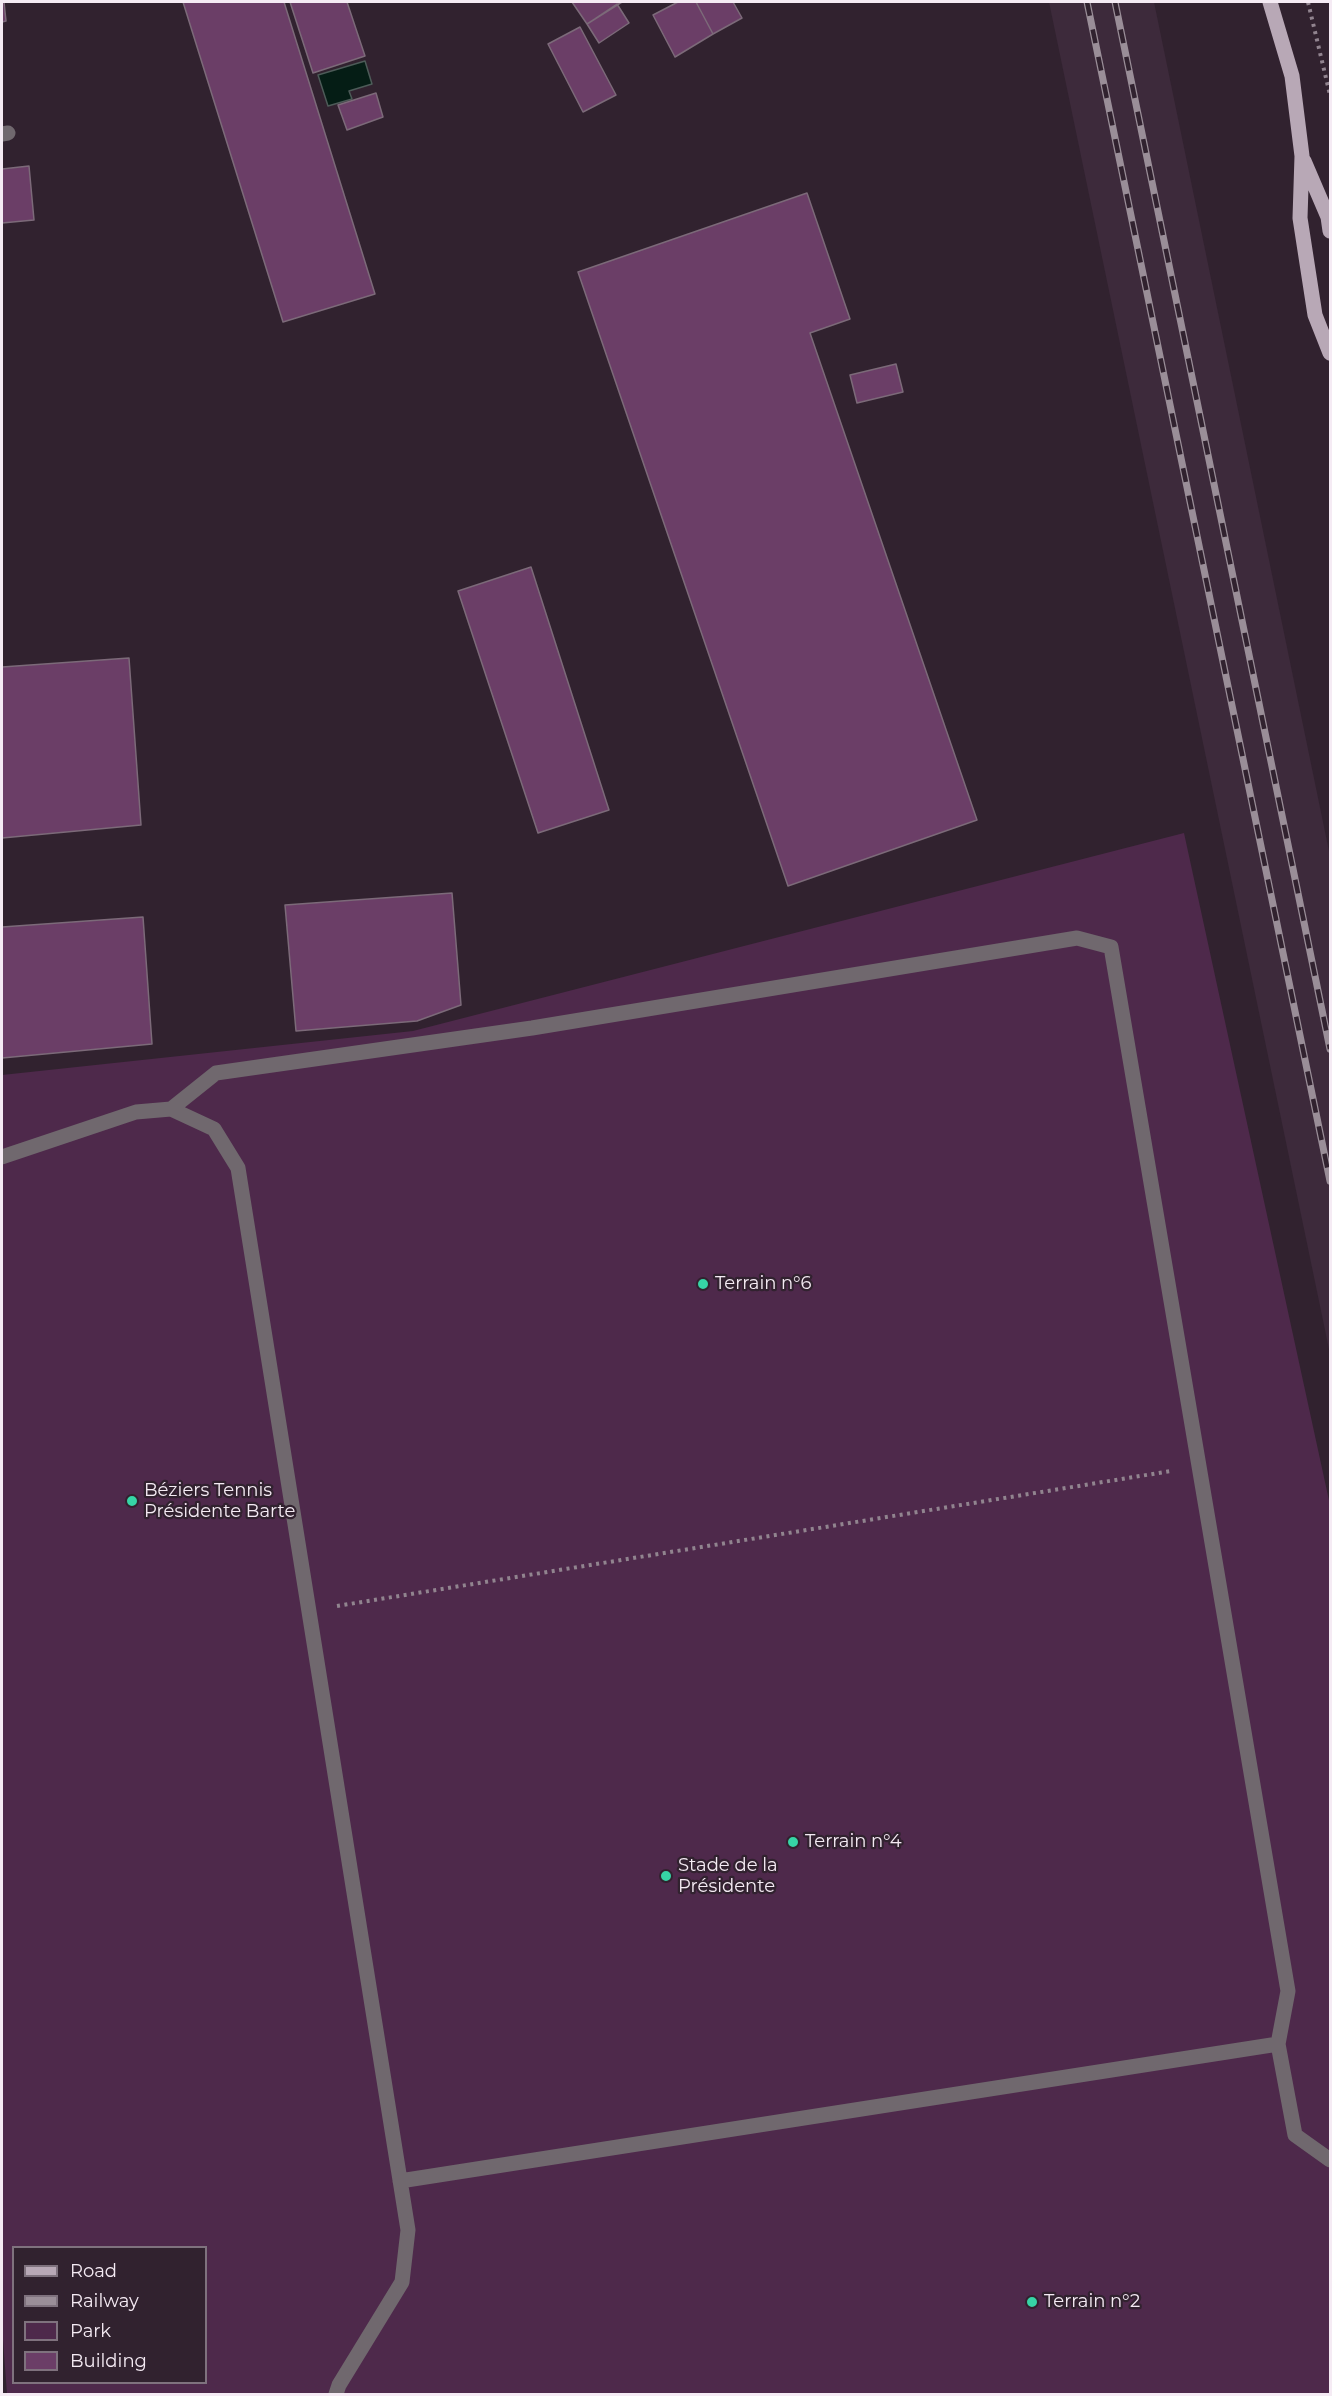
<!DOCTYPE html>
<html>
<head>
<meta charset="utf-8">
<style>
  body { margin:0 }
  #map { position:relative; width:1332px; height:2396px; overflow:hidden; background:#31222f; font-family:Montserrat,sans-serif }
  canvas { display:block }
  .frame { position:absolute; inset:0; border:3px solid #f5ebf4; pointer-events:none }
  .legend { position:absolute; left:12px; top:2246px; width:195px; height:138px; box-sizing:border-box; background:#31222f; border:2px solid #7f727e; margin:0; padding:8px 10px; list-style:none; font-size:18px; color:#f5ebf4 }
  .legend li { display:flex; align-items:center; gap:12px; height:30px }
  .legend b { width:30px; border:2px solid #7f727e }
</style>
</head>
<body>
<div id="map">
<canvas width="1332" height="2396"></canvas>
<div class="frame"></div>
<ul class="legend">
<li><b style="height:8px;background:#b8a8b6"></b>Road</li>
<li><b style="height:8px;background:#9a8e98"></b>Railway</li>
<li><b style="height:16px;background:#4e294b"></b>Park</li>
<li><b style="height:16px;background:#6b3e67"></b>Building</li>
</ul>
</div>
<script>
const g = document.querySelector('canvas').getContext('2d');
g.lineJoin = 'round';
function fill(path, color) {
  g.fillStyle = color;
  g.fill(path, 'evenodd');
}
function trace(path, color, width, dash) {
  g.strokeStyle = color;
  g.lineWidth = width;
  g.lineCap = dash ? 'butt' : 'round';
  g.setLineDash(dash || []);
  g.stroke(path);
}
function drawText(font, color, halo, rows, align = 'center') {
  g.font = font + ' Montserrat,sans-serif';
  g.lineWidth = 4.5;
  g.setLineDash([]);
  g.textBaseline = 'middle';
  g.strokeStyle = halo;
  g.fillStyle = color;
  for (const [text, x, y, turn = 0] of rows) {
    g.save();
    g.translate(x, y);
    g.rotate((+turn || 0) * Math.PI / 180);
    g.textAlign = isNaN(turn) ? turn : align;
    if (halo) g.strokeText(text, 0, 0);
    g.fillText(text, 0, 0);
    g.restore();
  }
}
fill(new Path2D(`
  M 1049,2 L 1154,2 L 1330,856 L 1330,1354 Z`), '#3d2a3b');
fill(new Path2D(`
  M 1184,833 L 1330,1505 L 1330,2394 L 7,2394 L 2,2326 L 2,1075 L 413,1031 ZM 14,2248 L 206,2248 L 206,2382 L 14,2382 Z`), '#4e294b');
const water = new Path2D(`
  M 365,61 L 372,84 L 349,91 L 352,99 L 328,106 L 318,75 Z`);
fill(water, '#051d15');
trace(water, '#4d5b58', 1.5);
const building = new Path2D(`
  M 2,2 L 4,2 L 6,21 L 2,22 Z
  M 183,2 L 284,2 L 375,294 L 283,322 Z
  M 290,2 L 347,2 L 365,56 L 313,73 Z
  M 572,2 L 622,2 L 587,24 Z
  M 678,2 L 696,2 L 713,34 L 675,57 L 653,15 Z
  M 696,2 L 733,2 L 742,18 L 713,34 Z
  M 617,4 L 629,23 L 599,43 L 587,24 Z
  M 580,27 L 616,95 L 583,112 L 548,44 Z
  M 376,93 L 383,117 L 347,130 L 338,105 Z
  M 29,166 L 34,220 L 2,223 L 2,169 Z
  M 807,193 L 850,319 L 810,333 L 977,820 L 788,886 L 578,272 Z
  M 896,364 L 903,392 L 857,403 L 850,375 Z
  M 531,567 L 609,810 L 538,833 L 458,591 Z
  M 129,658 L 141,825 L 2,838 L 2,667 Z
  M 452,893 L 461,1005 L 417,1021 L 296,1031 L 285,905 Z
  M 143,917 L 152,1044 L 2,1058 L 2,927 Z`);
fill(building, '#6b3e67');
trace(building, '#7c6a79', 1.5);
trace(new Path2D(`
  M 1308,2 L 1330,95
  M 337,1606 L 1171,1471`), '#91848f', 4, [3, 4.5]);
trace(new Path2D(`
  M 2,134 L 8,133
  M 171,1109 L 216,1073 L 532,1028 L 1077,938 L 1111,947 L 1288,1991 L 1278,2044
  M 2,1157 L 136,1112 L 171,1109 L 214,1129 L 238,1168 L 408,2230 L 402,2282 L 339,2385 L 336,2394
  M 400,2181 L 1278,2044 L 1295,2135 L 1330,2160`), '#70686e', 15);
trace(new Path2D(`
  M 1270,2 L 1292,76 L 1302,156 L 1300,218 L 1315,315 L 1330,353
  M 1304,161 L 1328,217 L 1330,231`), '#b8a8b6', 15);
const rail = new Path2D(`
  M 1087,2 L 1330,1181
  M 1115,2 L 1330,1049`);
trace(rail, '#9a8e98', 7);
trace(rail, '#31222f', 4.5, [14]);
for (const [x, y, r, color] of [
  [703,1284,6,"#36d4a6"],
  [132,1501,6,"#36d4a6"],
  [793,1842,6,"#36d4a6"],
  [666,1876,6,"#36d4a6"],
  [1032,2302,6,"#36d4a6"]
]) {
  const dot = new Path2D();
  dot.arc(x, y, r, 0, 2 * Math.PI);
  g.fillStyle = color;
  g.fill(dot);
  trace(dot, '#31222f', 2);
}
drawText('18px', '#f5ebf4', '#31222f', [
  ["Terrain n°6",715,1284],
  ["Béziers Tennis",144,1491],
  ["Présidente Barte",144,1512],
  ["Terrain n°4",805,1842],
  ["Stade de la",678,1866],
  ["Présidente",678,1887],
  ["Terrain n°2",1044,2302]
], 'left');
</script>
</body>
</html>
